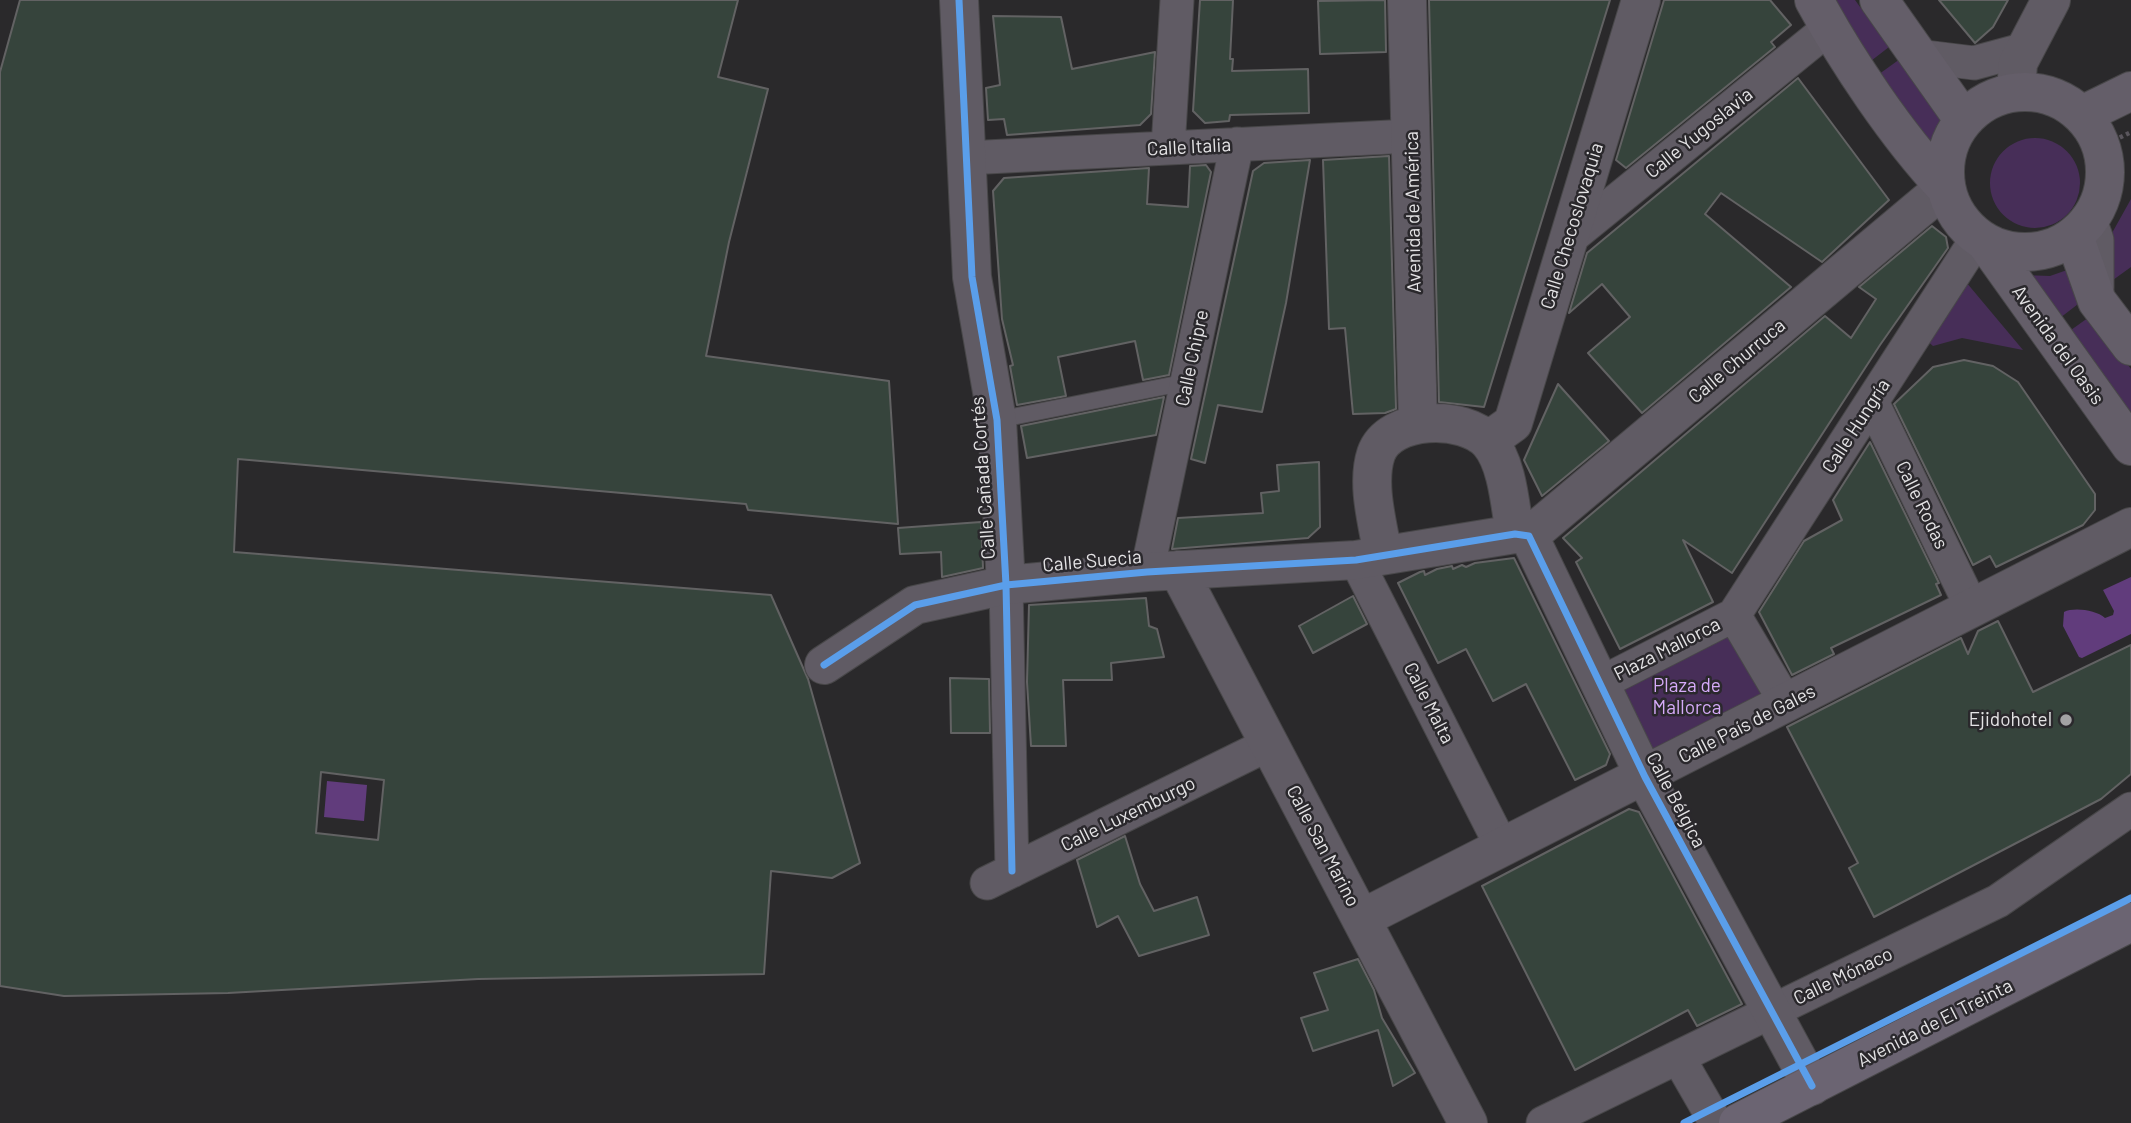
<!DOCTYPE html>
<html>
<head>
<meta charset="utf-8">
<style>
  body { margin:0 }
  canvas { display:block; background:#2a292b }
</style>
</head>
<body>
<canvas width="2131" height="1123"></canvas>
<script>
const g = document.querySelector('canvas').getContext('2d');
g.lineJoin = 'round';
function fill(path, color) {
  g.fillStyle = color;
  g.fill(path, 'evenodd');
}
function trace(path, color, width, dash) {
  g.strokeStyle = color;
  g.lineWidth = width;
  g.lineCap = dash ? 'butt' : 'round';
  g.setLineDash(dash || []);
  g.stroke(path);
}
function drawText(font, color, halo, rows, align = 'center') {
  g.font = font + ' Barlow,sans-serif';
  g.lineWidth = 5;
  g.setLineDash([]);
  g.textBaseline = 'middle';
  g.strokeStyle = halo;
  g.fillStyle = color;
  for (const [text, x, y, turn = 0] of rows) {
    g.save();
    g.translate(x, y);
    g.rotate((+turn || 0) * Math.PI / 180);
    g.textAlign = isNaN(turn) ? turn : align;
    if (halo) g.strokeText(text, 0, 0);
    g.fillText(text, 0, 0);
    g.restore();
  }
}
fill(new Path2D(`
  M 1825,0 L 1855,0 L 1889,47 L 1867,64 Z
  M 1900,59 L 1951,129 L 1942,145 L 1938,163 L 1875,77 Z
  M1990 183a45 45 0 1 1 90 0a45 45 0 1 1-90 0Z
  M 2131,199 L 2131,267 L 2106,285 L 2107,242 Z
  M 2070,269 L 2082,301 L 2056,321 L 2022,275 L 2050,276 Z
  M 1966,282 L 2023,350 L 1962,338 L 1933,346 L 1925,339 Z
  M 2092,315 L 2131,369 L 2131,427 L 2064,335 Z
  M 1734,615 L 1786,703 L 1645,777 L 1601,683 Z`), '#472e58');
fill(new Path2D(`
  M 2131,577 L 2131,634 L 2082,658 L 2079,657 L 2063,626 L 2064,612 C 2074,607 2096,610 2105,618 L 2113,615 L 2114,611 L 2103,590 Z
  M 327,781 L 367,785 L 364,821 L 324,817 Z`), '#613c7c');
const building = new Path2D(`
  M 20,0 L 738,0 L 718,77 L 768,89 L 729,242 L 706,356 L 889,381 L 898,524 L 748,510 L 746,504 L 238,459 L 234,552 L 771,595 L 808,679 L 860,863 L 832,878 L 771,871 L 764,974 L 478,979 L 228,993 L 64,996 L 0,986 L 0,72 ZM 321,772 L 384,780 L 378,840 L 316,833 Z
  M 1200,0 L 1233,0 L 1230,59 L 1233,59 L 1232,71 L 1308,69 L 1309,113 L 1230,115 L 1229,121 L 1205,123 L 1193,111 Z
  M 1385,0 L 1386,52 L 1320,54 L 1318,1 Z
  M 1429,0 L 1610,0 L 1484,407 L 1439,402 Z
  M 1664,0 L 1770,0 L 1791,25 L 1771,42 L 1775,47 L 1626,168 L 1616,160 Z
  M 1939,0 L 2008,0 L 1993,27 L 1975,43 Z
  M 993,16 L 1061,17 L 1072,69 L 1155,52 L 1151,114 L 1140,125 L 1007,135 L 1004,119 L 988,120 L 986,88 L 1000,85 Z
  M 1798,78 L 1889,200 L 1822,262 L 1721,193 L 1705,214 L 1791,287 L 1642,413 L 1588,353 L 1630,317 L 1602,284 L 1569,313 L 1587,253 Z
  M 1389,156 L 1396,409 L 1385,413 L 1353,414 L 1345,328 L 1329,329 L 1323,160 Z
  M 1310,160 L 1286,303 L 1262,412 L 1218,405 L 1205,463 L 1191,459 L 1253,171 L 1264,163 Z
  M 1206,165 L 1211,172 L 1169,375 L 1143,380 L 1135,341 L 1058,357 L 1066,396 L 1017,405 L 1010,366 L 1013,365 L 1002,319 L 993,191 L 1004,178 L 1149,168 L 1147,204 L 1188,207 L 1190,166 Z
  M 1932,226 L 1946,237 L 1948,248 L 1880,345 L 1732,573 L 1683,540 L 1713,602 L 1620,649 L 1576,562 L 1582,558 L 1563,538 L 1825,316 L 1851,338 L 1876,299 L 1859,287 Z
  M 1964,360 L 1993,366 L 2018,382 L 2095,494 L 2095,510 L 2083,525 L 1996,567 L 1990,556 L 1973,565 L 1894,404 L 1933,367 Z
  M 1558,384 L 1609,441 L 1542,496 L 1524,460 Z
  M 1164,397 L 1156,435 L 1027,458 L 1021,426 Z
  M 1870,442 L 1939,583 L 1936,584 L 1941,595 L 1831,648 L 1834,654 L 1792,675 L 1759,612 L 1804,541 L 1842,520 L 1833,500 Z
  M 1319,462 L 1320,527 L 1308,538 L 1172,549 L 1178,518 L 1263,513 L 1261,493 L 1279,491 L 1277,465 Z
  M 981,522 L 983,568 L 942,577 L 941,552 L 900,554 L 898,528 Z
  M 1514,558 L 1610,754 L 1606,765 L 1575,780 L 1526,684 L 1493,701 L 1466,649 L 1438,663 L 1398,583 L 1420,572 L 1424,571 L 1425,575 L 1437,569 L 1452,566 L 1453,569 L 1462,565 L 1466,567 L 1475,563 Z
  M 1353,596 L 1367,624 L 1313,653 L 1299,626 Z
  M 1146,598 L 1149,626 L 1157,629 L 1164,657 L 1111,663 L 1112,680 L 1063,680 L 1066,746 L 1031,746 L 1027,682 L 1029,605 Z
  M 1998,621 L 2033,692 L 2131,645 L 2131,774 L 2101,799 L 1874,917 L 1849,868 L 1858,863 L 1787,727 L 1961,638 L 1968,654 L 1978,631 Z
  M 950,678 L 989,679 L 990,733 L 951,733 Z
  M 1629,809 L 1639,812 L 1742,1004 L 1697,1026 L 1688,1010 L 1575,1070 L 1482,886 Z
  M 1125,836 L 1140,884 L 1154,911 L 1197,897 L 1209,935 L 1139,956 L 1118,916 L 1097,927 L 1077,860 Z
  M 1358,959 L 1374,990 L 1382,1018 L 1415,1073 L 1393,1086 L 1378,1030 L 1313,1051 L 1301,1018 L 1328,1010 L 1314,973 Z`);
fill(building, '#36443c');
trace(building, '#626263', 2);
const service = new Path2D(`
  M 997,420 L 1187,382`);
const minor = new Path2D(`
  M 1917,56 L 1974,63 L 2026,49
  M 1168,148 L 1177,0
  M 966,158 L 1411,136
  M 2090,220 L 2097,240 L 2097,288
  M 1569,239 L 1829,28
  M 1872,402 L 1972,608
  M 1356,560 L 1502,847
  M 1147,572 L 1237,144
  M 1006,585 L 1012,871
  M 1734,615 L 1978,237
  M 1734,615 L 1786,703
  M 1601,683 L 1734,615
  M 987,883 L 1269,744
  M 1678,1057 L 1716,1123
  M 1543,1123 L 1998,901 L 2131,809`);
const tertiary = new Path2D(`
  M 959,0 L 972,277 L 997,420 L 1006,585
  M 1407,0 L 1418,424
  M 2016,92 L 2018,63 L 2051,0
  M 1488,441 L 1513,423 L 1641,0
  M 1529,536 L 1945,187
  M 1383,555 C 1378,525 1366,484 1376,454 C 1389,416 1464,414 1489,442 C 1508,464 1510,506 1515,534
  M 1178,570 L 1468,1123
  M 824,665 L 915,605 L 1006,585 L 1147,572 L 1356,560 L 1515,534 L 1529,536 L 1645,777 L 1812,1086
  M 1361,919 L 2131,527`);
const secondary = new Path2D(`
  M 1814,0 C 1847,61 1897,136 1945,187
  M 1879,0 L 1963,119
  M1945 172a80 80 0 1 1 160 0a80 80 0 1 1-160 0Z
  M 2082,115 L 2131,91
  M 2074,236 L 2097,301 L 2131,346
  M 1986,243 L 2131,446`);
const primary = new Path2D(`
  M 1738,1123 L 2131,922`);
trace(service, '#484749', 18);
trace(minor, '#484749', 35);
trace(tertiary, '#484749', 40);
trace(secondary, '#484749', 40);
trace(primary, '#484749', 40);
trace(new Path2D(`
  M 2101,147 L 2131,132`), '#5a565d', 4.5, [3.5, 3.5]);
trace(service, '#605b64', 16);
trace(minor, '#605b64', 33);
trace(tertiary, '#605b64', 38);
trace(secondary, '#645e69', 38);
trace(primary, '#6b6472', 38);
trace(new Path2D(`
  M 959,0 L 972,277 L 997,420 L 1006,585 L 1012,871
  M 824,665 L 915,605 L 1006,585 L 1147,572 L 1356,560 L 1515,534 L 1529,536 L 1645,777 L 1812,1086
  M 1684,1123 L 2131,898`), '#5a9eea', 7);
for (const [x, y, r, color] of [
  [2066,720,7,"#a3a2a4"]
]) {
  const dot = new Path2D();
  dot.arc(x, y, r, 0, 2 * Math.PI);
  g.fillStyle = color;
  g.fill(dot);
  trace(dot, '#2a282c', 2.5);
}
drawText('19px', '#e4e3e5', '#2a282c', [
  ["Calle Yugoslavia",1699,133,-39],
  ["Calle Italia",1189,147,-3],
  ["Avenida de América",1413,212,-91],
  ["Calle Checoslovaquia",1572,226,-73],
  ["Avenida del Oasis",2058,345,54],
  ["Calle Chipre",1192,358,-78],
  ["Calle Churruca",1737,361,-40],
  ["Calle Hungría",1856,426,-57],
  ["Calle Cañada Cortés",983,478,-94],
  ["Calle Rodas",1922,505,64],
  ["Calle Suecia",1092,561,-5],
  ["Plaza Mallorca",1667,649,-27],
  ["Calle Malta",1429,703,63],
  ["Calle País de Gales",1747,724,-27],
  ["Calle Bélgica",1676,800,62],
  ["Calle Luxemburgo",1128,814,-26],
  ["Calle San Marino",1323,846,62],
  ["Calle Mónaco",1843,976,-26],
  ["Avenida de El Treinta",1935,1023,-27]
]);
drawText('19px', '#d6abf9', '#2a282c', [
  ["Plaza de",1687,686],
  ["Mallorca",1687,708]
]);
drawText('19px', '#e4e3e5', '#2a282c', [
  ["Ejidohotel",2052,720]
], 'right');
</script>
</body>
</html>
